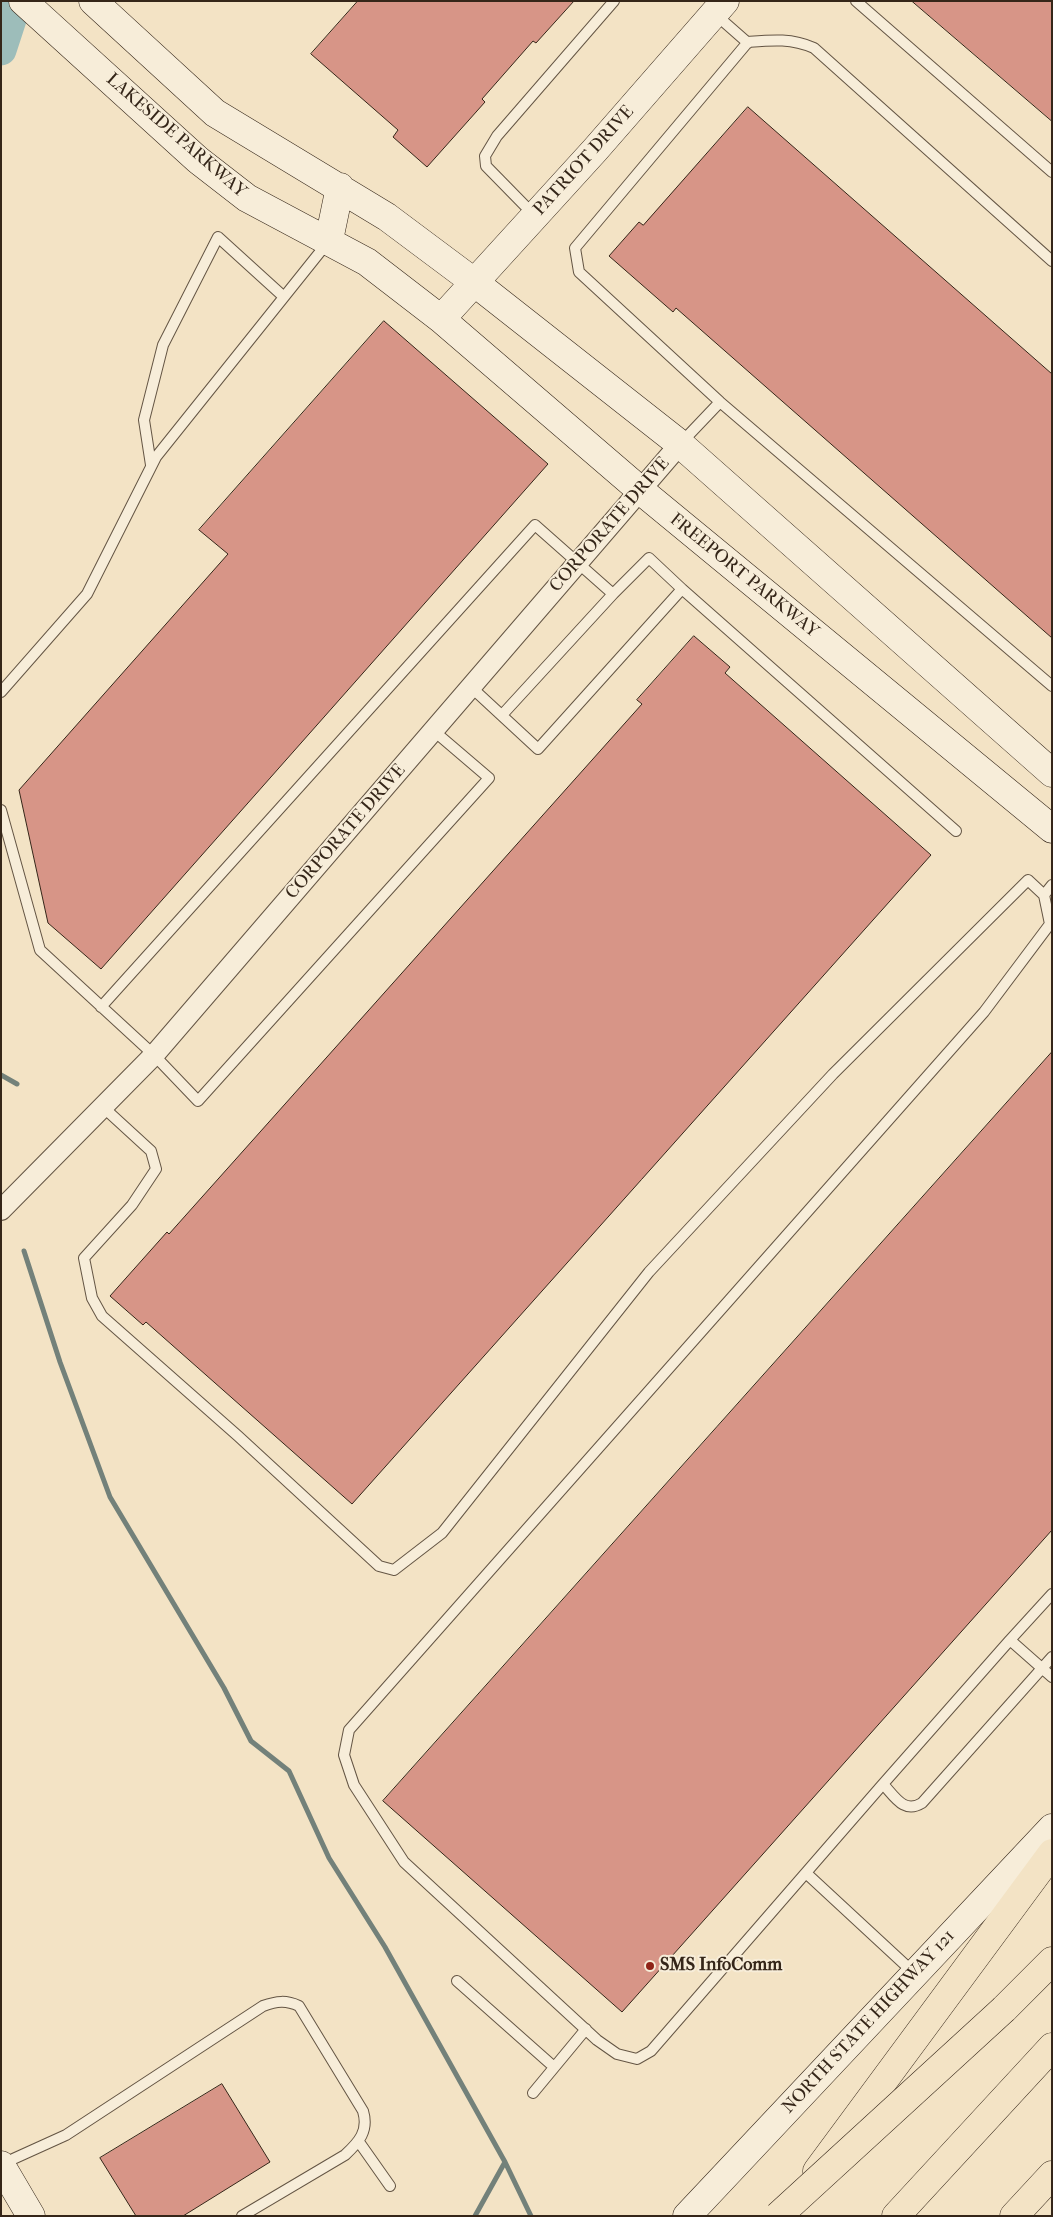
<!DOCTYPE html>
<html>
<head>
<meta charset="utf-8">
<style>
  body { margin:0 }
  #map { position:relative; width:1053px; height:2217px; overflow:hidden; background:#f3e3c5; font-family:"IM FELL French Canon",serif }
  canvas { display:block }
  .frame { position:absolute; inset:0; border:2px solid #352619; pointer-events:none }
</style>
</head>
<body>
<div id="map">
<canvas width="1053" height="2217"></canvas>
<div class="frame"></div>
</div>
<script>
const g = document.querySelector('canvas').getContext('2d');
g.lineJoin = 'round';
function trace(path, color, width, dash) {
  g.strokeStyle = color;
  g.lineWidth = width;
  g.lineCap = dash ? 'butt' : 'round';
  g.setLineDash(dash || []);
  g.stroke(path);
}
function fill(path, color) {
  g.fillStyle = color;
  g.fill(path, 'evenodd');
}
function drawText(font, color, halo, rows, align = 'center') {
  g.font = font + ' "IM FELL French Canon",serif';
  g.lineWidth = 4;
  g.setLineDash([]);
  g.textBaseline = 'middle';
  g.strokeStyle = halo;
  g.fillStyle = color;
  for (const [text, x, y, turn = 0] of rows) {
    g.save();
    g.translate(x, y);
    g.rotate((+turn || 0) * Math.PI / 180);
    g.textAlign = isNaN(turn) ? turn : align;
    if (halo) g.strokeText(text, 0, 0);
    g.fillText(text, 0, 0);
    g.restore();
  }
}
trace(new Path2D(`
  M 1,1075 L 17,1084
  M 24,1251 L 60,1362 L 110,1497 L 224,1688 L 251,1741 L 289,1771 L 329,1858 L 385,1947 L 505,2162 L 475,2216
  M 505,2162 L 531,2216`), '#73817a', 5);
trace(new Path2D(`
  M 1,50 L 17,1`), '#9dbdba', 31);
const building = new Path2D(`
  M 358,1 L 574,1 L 536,43 L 533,41 L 482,99 L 485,102 L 427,167 L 393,137 L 398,130 L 311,54 Z
  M 912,1 L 1052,1 L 1052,121 Z
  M 748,107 L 1052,374 L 1052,638 L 676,308 L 673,312 L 609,256 L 639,222 L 643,225 Z
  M 384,321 L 548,464 L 101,969 L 48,923 L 19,790 L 228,554 L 199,530 Z
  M 694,636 L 730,667 L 725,673 L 931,855 L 352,1504 L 146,1322 L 143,1325 L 110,1296 L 167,1232 L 169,1234 L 642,704 L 637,700 Z
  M 1052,1052 L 1052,1530 L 622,2012 L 383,1801 Z
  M 222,2084 L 270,2162 L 183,2216 L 136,2216 L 100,2158 Z`);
fill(building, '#d79587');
trace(building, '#352619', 1);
const lane = new Path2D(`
  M 856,1 L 1052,172
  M 715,14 L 748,43
  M 534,215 L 486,166 L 485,156 L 497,136 L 614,1
  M 1052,261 L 814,48 C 791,38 772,40 748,42 L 575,248 L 579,272 L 720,402 L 1052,686
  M 681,443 L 720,402
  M 151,465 L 144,420 L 163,345 L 218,237 L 284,297
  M 682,589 L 956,831
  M 1,692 L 87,594 L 156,457 L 328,242
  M 502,715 L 613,594
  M 1,810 L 40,950 L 154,1055 L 198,1101 L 489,778 L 434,731
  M 1044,895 L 1052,885
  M 101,1007 L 535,525 L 613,594 L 649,558 L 682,589 L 538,749 L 471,687
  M 103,1107 L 151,1151 L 156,1169 L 132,1205 L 84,1258 L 92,1298 L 102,1316 L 238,1436 L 379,1566 L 394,1570 L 442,1533 L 649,1272 L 833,1074 L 1028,880 L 1044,895 L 1050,924 L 984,1012 L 349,1730 L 344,1755 L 354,1785 L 404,1862 L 597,2040 L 617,2054 L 637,2059 L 651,2051 L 883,1784 C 895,1797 904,1814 922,1803 L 1052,1657
  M 1052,1594 L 1010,1640 L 1052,1677
  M 883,1784 L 1010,1640
  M 806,1873 L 914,1973
  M 457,1981 L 554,2067
  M 533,2093 L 586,2029
  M 359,2142 L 390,2186
  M 2,2164 L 66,2135 L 263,2006 C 277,2001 286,2000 299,2006 L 363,2111 C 369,2131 359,2142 345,2155 L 242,2216`);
const street = new Path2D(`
  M 1,1210 L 154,1055 L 680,444`);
const secondary = new Path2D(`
  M 23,1 L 198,160 L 247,198 L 367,262 L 441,319 L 640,490 L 1052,829
  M 93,1 L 215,113 L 387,217 L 474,282 L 680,444 L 1052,773
  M 329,240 L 340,187
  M 441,319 L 595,150 L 725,1
  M 1,2165 L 31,2216
  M 687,2216 L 1052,1828`);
const highway = new Path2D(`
  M 1004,2009 L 1052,1961
  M 817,2171 L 1052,1853
  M 896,2216 L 1052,2047
  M 1014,2216 L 1052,2175`);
trace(lane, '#645544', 12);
trace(street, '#645544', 22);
trace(secondary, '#352619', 29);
trace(highway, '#352619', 29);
trace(lane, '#f7edd9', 10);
trace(street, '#f7edd9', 20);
trace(secondary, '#f7edd9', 28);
trace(highway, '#f3e3c5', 28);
const highwayBridge = new Path2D(`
  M 778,2216 L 1004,2009`);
trace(highwayBridge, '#352619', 29, []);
trace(highwayBridge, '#f3e3c5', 28);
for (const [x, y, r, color] of [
  [650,1966,5,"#8f2418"]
]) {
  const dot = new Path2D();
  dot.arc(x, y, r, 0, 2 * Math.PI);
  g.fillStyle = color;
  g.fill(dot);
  trace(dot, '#f7edd9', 2);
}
drawText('18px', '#352619', '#f7edd9', [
  ["LAKESIDE PARKWAY",176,136,41],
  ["PATRIOT DRIVE",584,161,-48],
  ["CORPORATE DRIVE",610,525,-49],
  ["FREEPORT PARKWAY",744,576,39],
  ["CORPORATE DRIVE",346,832,-49],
  ["NORTH STATE HIGHWAY 121",869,2022,-47]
]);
drawText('bold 18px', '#352619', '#f7edd9', [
  ["SMS InfoComm",660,1966]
], 'left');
</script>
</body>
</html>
